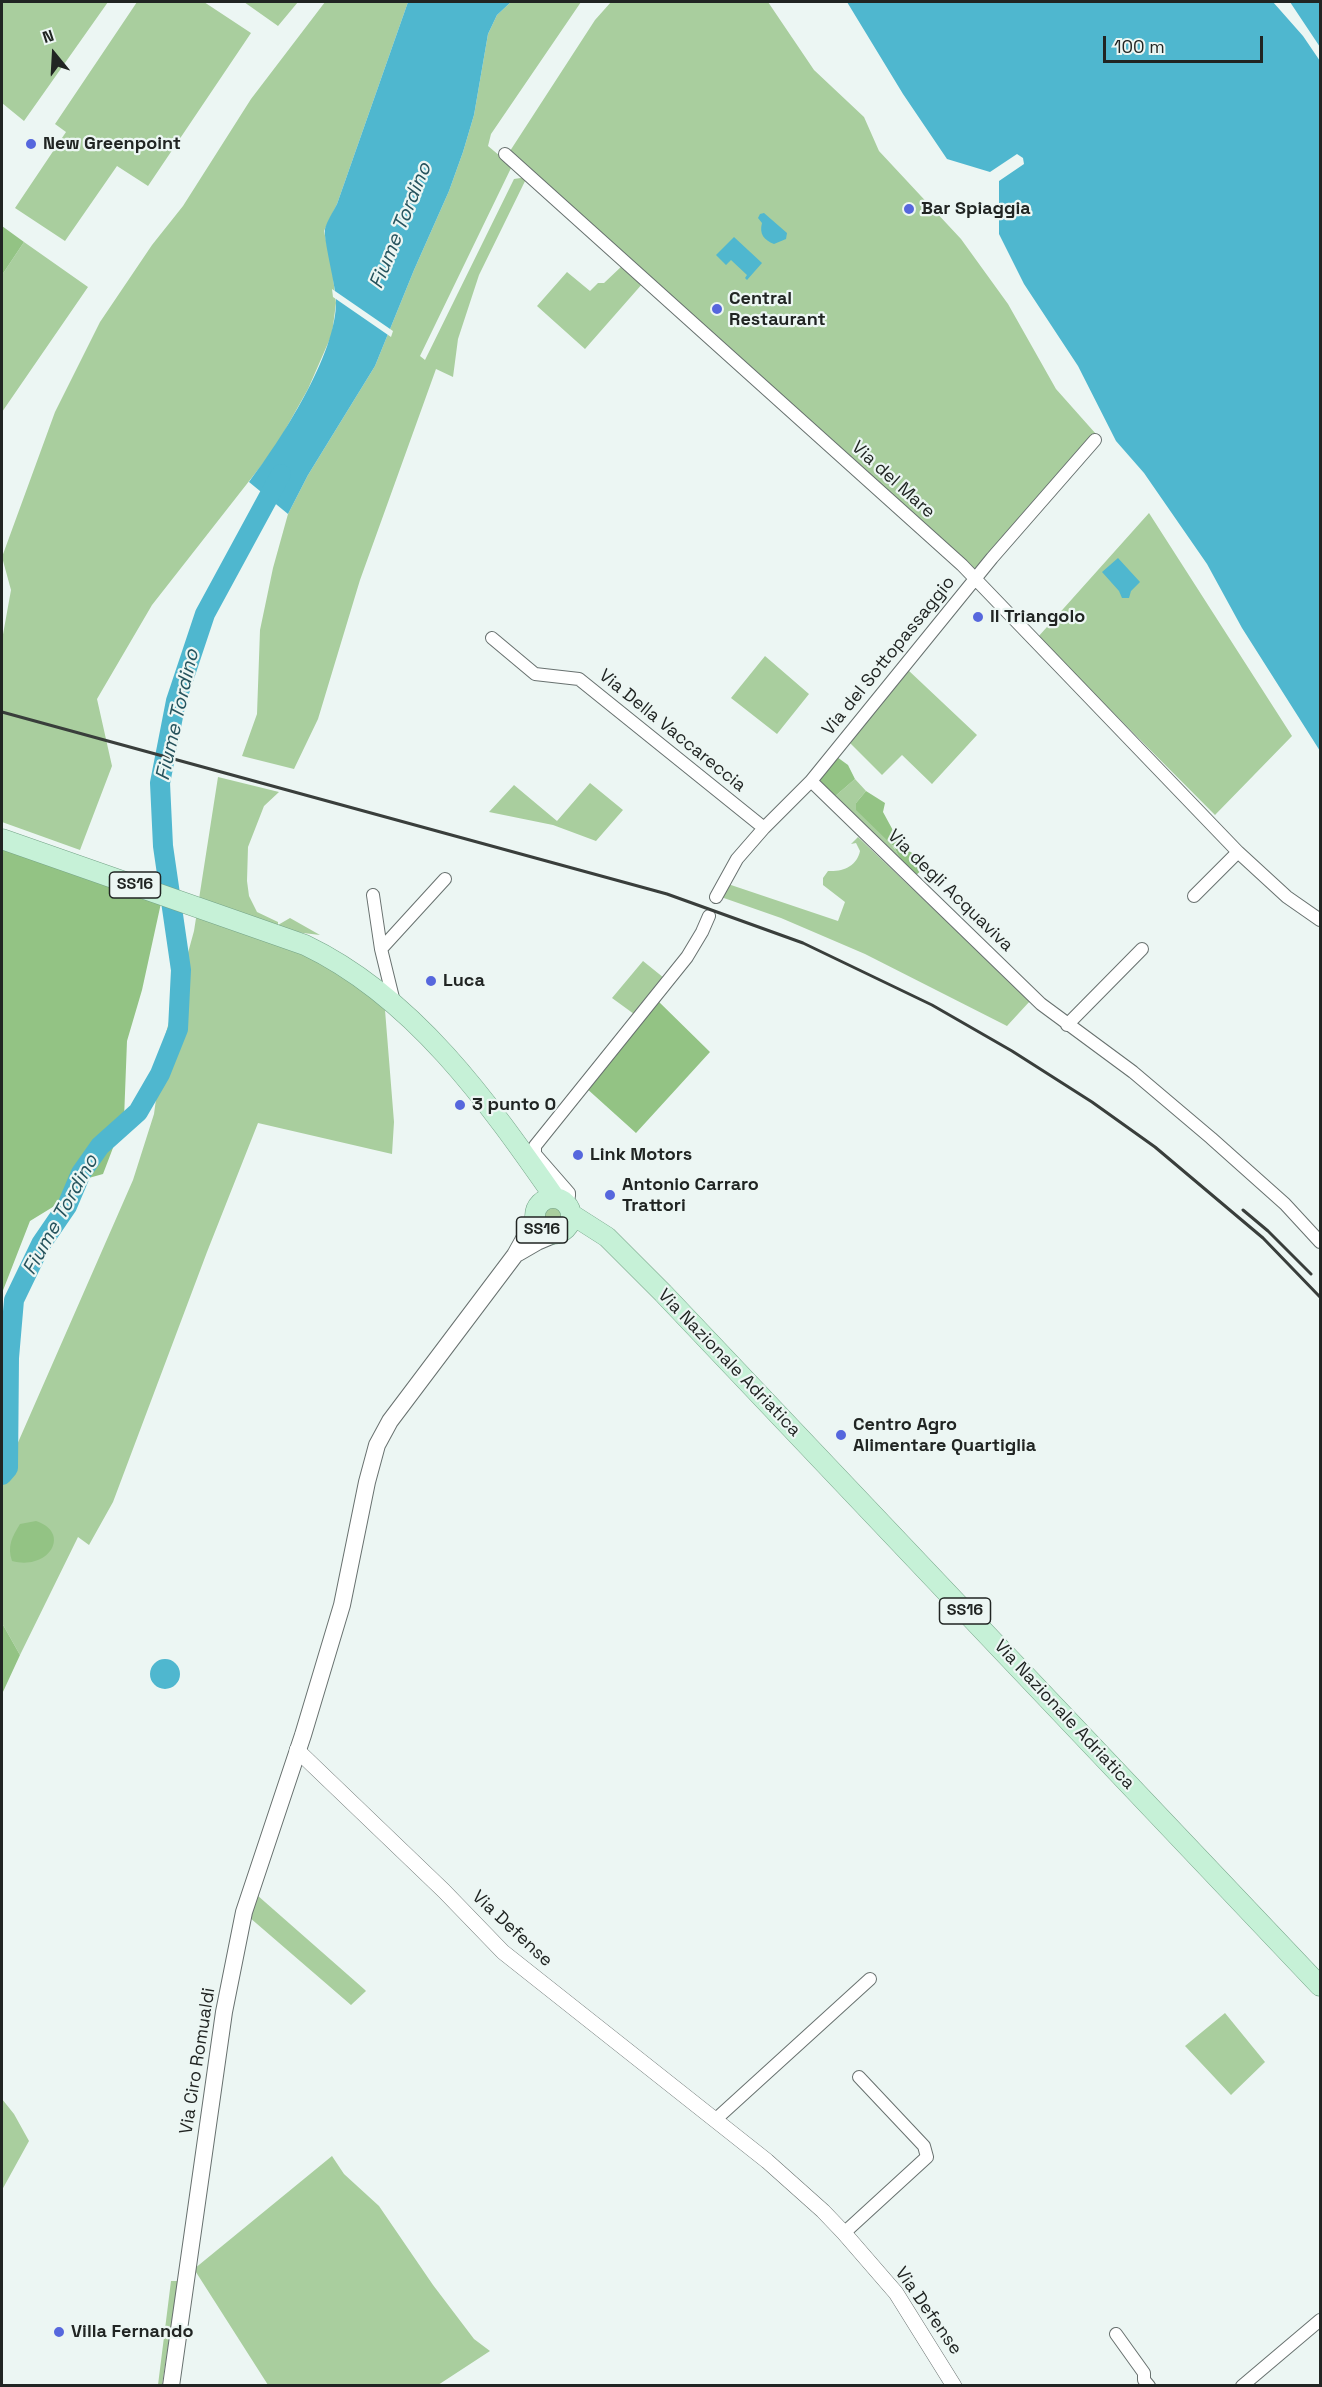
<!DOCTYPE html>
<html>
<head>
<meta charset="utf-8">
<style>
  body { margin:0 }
  #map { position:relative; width:1322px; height:2387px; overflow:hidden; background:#ecf6f3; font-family:"Space Grotesk",sans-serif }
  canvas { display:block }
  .frame { position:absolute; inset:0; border:3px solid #212523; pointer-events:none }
  .north { position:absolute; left:24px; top:24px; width:60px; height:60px; -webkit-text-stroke:4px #ecf6f3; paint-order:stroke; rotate:342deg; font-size:16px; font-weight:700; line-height:24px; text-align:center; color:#212523 }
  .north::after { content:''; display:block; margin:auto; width:21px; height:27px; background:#212523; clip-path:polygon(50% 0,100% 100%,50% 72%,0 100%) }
  .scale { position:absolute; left:1103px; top:36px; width:160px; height:27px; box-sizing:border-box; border:3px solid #212523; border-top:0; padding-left:8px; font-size:18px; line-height:21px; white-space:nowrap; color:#212523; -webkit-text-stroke:4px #ecf6f3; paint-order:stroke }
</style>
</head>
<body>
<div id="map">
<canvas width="1322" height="2387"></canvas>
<div class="frame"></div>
<div class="north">N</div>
<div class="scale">100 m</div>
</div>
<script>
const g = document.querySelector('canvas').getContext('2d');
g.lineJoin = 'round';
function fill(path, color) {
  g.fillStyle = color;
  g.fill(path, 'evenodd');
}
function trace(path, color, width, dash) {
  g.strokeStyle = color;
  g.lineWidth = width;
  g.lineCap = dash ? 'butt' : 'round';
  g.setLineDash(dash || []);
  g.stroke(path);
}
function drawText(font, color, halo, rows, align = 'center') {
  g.font = font + ' "Space Grotesk",sans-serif';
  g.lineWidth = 4.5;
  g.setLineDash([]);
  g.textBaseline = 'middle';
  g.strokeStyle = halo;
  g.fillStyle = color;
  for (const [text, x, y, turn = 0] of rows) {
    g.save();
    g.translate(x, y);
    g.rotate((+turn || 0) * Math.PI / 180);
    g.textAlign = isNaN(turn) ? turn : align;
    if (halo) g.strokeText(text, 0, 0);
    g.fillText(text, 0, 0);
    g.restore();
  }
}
fill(new Path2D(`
  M 2,2 L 108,2 L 24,121 L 2,103 Z
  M 137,2 L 204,2 L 251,33 L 148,186 L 117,166 L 65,241 L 15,208 L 66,132 L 55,124 Z
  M 244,2 L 298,2 L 278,26 Z
  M 325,2 L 408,2 L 337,204 L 324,231 L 332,268 L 336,303 L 332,334 L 308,389 L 275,448 L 152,605 L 97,699 L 112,766 L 80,850 L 2,822 L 2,640 L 11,590 L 2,557 L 55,412 L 100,322 L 152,245 L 183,206 L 251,99 Z
  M 511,2 L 581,2 L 491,134 L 488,146 L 512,166 L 420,356 L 425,360 L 514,179 L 527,177 L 479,275 L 458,339 L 453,377 L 436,369 L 360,580 L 318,719 L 294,769 L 242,756 L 257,714 L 260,630 L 273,568 L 288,514 L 308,475 L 375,366 L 414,270 L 449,191 L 463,152 L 474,115 L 488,34 L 497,15 Z
  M 611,2 L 768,2 L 814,70 L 864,117 L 879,151 L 961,239 L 1008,304 L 1056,389 L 1096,434 L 974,573 L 510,151 L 595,20 Z
  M 24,242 L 88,287 L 2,412 L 2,275 Z
  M 623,265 L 643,283 L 585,349 L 537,306 L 567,272 L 590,291 L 598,283 L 604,283 Z
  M 1149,513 L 1292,736 L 1215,815 L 1038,637 Z
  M 765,656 L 809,694 L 777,734 L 731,698 Z
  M 907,669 L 977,735 L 932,784 L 902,755 L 882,775 L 848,741 Z
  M 218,777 L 279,792 L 264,806 L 248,847 L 247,881 L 249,896 L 257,912 L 278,922 L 278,925 L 290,918 L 320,935 L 295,932 L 294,951 C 333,969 354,980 385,1010 L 394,1122 L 392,1154 L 258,1123 L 207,1252 L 113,1502 L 89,1545 L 78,1537 L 20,1655 L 2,1623 L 2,1479 L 133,1180 L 154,1114 L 164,1040 L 194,931 Z
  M 855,779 L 866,791 L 856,803 C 871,825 895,842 905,867 L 833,798 Z
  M 590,783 L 623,810 L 596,841 L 553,825 L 489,812 L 514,785 L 557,821 Z
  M 858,837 L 1030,1001 L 1007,1026 L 865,954 L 781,918 L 721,897 L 728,884 L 838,921 L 845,902 L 823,885 L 823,878 L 828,871 C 843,872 857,866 860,851 L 856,843 L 851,844 Z
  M 643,961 L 664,978 L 634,1014 L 612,998 Z
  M539 1216a14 14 0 1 1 28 0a14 14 0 1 1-28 0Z
  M 257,1895 L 364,1989 L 366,1991 L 351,2005 L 249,1917 Z
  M 1225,2013 L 1265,2062 L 1231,2095 L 1185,2046 Z
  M 2,2099 L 14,2114 L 29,2141 L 2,2190 Z
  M 332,2156 L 344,2174 L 379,2206 L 433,2285 L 474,2339 L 490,2351 L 438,2385 L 268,2385 L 194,2269 Z
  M 171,2281 L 178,2281 L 162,2385 L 158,2385 Z`), '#a9ce9e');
fill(new Path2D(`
  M 2,226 L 24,242 L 2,275 Z
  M 837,757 L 848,765 L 855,779 L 833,798 L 817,781 Z
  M 866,791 L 885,803 L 883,812 L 902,847 L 926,861 L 924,868 L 915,876 L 905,867 L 894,847 L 856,810 L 856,803 Z
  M 2,846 L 161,903 L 142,990 L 127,1041 L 124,1119 L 103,1174 L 67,1184 L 61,1202 L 30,1221 L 2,1293 Z
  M 655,998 L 710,1052 L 636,1133 L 585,1087 Z
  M 36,1521 C 72,1533 49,1571 12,1561 C 7,1546 12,1537 20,1524 Z
  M 2,1623 L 20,1655 L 2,1694 Z`), '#93c384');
fill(new Path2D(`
  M 408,2 L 511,2 L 497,15 L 488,34 L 474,115 L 463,152 L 449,191 L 414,270 L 375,366 L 308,475 L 288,514 L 249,482 C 280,441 337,354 336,301 C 336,286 323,238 325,229 C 327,221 333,212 337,204 Z
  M 847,2 L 1320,2 L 1320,751 L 1242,628 L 1207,564 L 1144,473 L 1116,441 L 1078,366 L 1024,284 L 999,234 L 999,181 L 1024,164 L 1023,158 L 1017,154 L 990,172 L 947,159 L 903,94 Z
  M 764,213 L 787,233 L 786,239 L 774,244 C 764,240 759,234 762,223 L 758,218 L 760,214 Z
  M 734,237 L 762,263 L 747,280 L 745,278 L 747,275 L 731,260 L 726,265 L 716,255 Z
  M 1118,558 L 1140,582 L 1131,591 L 1129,598 L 1122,598 L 1119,591 L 1102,572 Z
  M150 1674a15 15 0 1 1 30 0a15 15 0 1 1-30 0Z`), '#4fb7cf');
fill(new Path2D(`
  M 1273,2 L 1290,2 L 1320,47 L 1320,61 L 1303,36 Z
  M 332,289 L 393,331 L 391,337 L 333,297 Z`), '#ecf6f3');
trace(new Path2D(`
  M 2,1475 L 8,1468 L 9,1358 L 14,1300 L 41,1244 L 67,1206 L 81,1173 L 100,1146 L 138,1112 L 160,1074 L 178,1029 L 181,970 L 163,846 L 160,783 L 176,701 L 205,614 L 281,474`), '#4fb7cf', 20);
const minor = new Path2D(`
  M 505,154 L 962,565 L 1238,852 L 1287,897 L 1320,920
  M 492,638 L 535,674 L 579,679 L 764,828
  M 811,781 L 1041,1004 L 1133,1072 L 1211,1138 L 1285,1204 L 1320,1242
  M 373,895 L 381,949
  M 1194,896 L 1238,852
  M 716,897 L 737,859 L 764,828 L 811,781 L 992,558 L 1095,440
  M 394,1002 L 381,949 L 445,879
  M 1067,1025 L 1142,949
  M 564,1201 L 569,1196 L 569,1193 L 535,1154 L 535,1146 L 687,957 L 702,932 L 709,916
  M 715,2120 L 870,1979
  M 844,2233 L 927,2157 L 924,2146 L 859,2077
  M 1116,2334 L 1144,2373 L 1144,2380 L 1149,2386
  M 1242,2386 L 1320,2320`);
const tertiary = new Path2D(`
  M 297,1750 L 444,1891 L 503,1952 L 767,2161 L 823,2211 L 844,2233 L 896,2293 L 954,2386`);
const secondary = new Path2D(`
  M 518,1253 L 537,1242 L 556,1234
  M 171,2386 L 224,2012 L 244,1912 L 303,1735 L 342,1605 L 367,1482 L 377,1445 L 390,1421 L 515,1255 L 535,1219`);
const primary = new Path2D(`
  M 2,839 L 305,945 C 414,997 488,1102 555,1198
  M535 1216a18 18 0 1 1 36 0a18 18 0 1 1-36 0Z
  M 571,1214 L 607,1237 L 663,1293 L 1320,1986`);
trace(minor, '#68716f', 14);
trace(tertiary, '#68716f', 16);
trace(secondary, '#68716f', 18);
trace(primary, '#74a387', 21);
trace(minor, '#fff', 12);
trace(tertiary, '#fff', 15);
trace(secondary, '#fff', 16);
trace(primary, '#c6f1d7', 20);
trace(new Path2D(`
  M 2,712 L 667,894 L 803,943 L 932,1005 L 1012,1051 L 1092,1102 L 1155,1147 L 1263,1238 L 1320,1297
  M 1243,1210 L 1268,1231 L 1311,1274`), '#393e3b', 3);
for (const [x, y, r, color] of [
  [31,144,6,"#5667dd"],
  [909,209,6,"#5667dd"],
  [717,309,6,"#5667dd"],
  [978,617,6,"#5667dd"],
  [431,981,6,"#5667dd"],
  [460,1105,6,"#5667dd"],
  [578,1155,6,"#5667dd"],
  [610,1195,6,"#5667dd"],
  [841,1435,6,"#5667dd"],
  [59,2332,6,"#5667dd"]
]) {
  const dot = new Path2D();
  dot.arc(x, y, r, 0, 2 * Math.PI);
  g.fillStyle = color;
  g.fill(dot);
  trace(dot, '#ecf6f3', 2);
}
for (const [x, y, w] of [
  [135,885,51],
  [542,1230,51],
  [965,1611,51]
]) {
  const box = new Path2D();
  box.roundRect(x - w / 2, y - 13, w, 26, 4.5);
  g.fillStyle = '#ecf6f3';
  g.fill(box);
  trace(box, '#212523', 1.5);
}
drawText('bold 16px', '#212523', null, [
  ["SS16",135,885],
  ["SS16",542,1230],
  ["SS16",965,1611]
]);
drawText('bold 18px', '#212523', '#ecf6f3', [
  ["New Greenpoint",43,144],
  ["Bar Spiaggia",921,209],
  ["Central",729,299],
  ["Restaurant",729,320],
  ["Il Triangolo",990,617],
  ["Luca",443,981],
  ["3 punto 0",472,1105],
  ["Link Motors",590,1155],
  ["Antonio Carraro",622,1185],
  ["Trattori",622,1206],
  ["Centro Agro",853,1425],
  ["Alimentare Quartiglia",853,1446],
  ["Villa Fernando",71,2332]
], 'left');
drawText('18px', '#212523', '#ecf6f3', [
  ["Via del Mare",893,480,42],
  ["Via del Sottopassaggio",889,656,-51],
  ["Via Della Vaccareccia",672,731,39],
  ["Via degli Acquaviva",950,891,44],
  ["Via Nazionale Adriatica",729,1363,46],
  ["Via Nazionale Adriatica",1064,1715,47],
  ["Via Defense",512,1929,43],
  ["Via Ciro Romualdi",198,2061,-81],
  ["Via Defense",928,2311,55]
]);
drawText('italic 20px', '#26535d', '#ecf6f3', [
  ["Fiume Tordino",401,226,-68],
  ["Fiume Tordino",178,715,-77],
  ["Fiume Tordino",61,1215,-61]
]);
</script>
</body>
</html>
